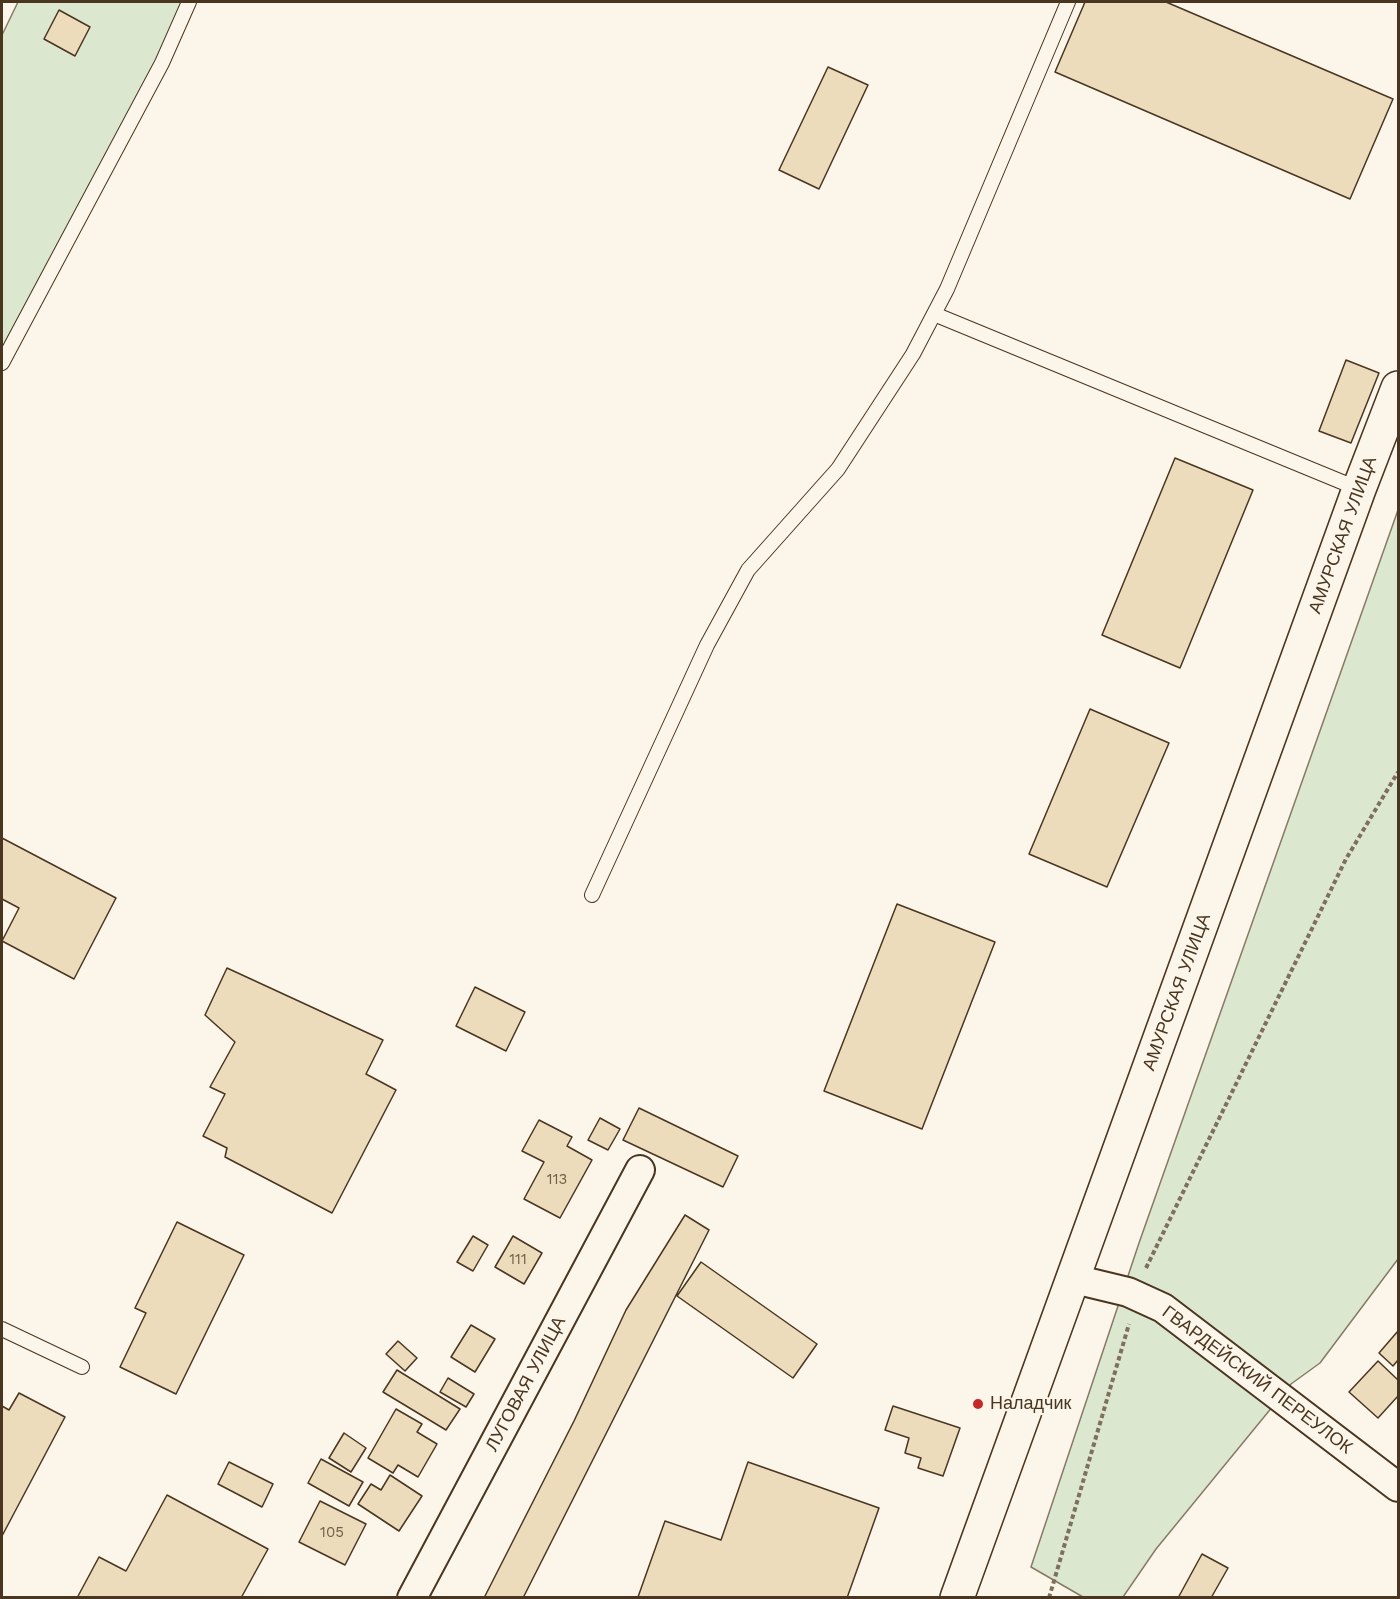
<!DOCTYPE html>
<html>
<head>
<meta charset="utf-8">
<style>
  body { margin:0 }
  #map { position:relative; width:1400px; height:1599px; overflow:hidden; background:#fbf6e9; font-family:"Work Sans",sans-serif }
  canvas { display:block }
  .frame { position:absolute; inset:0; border:3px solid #4a3520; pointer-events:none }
</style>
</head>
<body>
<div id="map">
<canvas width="1400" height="1599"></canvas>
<div class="frame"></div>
</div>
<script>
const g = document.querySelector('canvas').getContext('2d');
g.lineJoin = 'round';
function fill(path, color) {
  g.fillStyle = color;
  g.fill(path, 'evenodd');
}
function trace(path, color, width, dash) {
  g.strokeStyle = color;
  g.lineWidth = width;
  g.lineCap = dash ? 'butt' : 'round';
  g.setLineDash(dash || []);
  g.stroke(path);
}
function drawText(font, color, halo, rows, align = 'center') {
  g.font = font + ' "Work Sans",sans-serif';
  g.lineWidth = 4.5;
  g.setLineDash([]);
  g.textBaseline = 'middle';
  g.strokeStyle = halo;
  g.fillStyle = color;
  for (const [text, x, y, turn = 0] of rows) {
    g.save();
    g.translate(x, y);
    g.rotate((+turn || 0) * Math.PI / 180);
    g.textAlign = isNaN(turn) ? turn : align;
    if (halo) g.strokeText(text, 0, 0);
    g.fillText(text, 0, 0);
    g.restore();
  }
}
const green = new Path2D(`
  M 18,2 L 190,2 L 2,369 L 2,35 Z
  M 1398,510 L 1398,1259 L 1320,1363 L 1291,1384 L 1156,1549 L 1123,1597 L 1083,1597 L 1031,1567 L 1139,1243 Z`);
fill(green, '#dce7d0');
trace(green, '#887966', 1.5);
const building = new Path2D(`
  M 1085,2 L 1166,2 L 1393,99 L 1350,199 L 1055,72 Z
  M 59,10 L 90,27 L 75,56 L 44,39 Z
  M 828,67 L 868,85 L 819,189 L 779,170 Z
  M 1346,360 L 1379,373 L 1351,443 L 1319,431 Z
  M 1175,458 L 1253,490 L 1180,668 L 1102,635 Z
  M 1090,709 L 1169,743 L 1107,887 L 1029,854 Z
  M 2,838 L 116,898 L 74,979 L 2,941 L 19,908 L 2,899 Z
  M 897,904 L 995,942 L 922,1129 L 824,1091 Z
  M 227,968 L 383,1040 L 366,1074 L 396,1090 L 332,1213 L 225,1157 L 227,1148 L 203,1136 L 225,1094 L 210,1087 L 235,1042 L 205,1015 Z
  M 475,987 L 525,1012 L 506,1051 L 456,1026 Z
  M 639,1108 L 738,1156 L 723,1187 L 623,1140 Z
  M 600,1118 L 620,1129 L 608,1150 L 588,1140 Z
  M 539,1120 L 572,1137 L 567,1146 L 592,1160 L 560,1218 L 524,1199 L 544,1162 L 522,1151 Z
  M 685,1215 L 709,1230 L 523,1598 L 484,1598 L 574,1421 L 626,1310 Z
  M 177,1222 L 244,1255 L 176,1394 L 120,1367 L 146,1313 L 135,1308 Z
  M 473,1236 L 488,1245 L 473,1271 L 457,1262 Z
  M 513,1236 L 542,1253 L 524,1284 L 495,1267 Z
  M 701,1262 L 817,1344 L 793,1378 L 677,1296 Z
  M 471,1325 L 495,1339 L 475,1372 L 451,1357 Z
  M 1398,1331 L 1398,1360 L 1393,1366 L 1379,1353 Z
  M 398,1341 L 417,1358 L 405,1371 L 386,1354 Z
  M 1378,1361 L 1398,1380 L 1398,1396 L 1378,1418 L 1349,1392 Z
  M 397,1370 L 460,1409 L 446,1430 L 383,1392 Z
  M 448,1378 L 474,1394 L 466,1407 L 440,1392 Z
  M 19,1393 L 65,1417 L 2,1536 L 2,1406 L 9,1410 Z
  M 893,1406 L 960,1428 L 943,1476 L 918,1468 L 921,1458 L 905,1453 L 909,1438 L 885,1430 Z
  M 396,1409 L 422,1424 L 417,1432 L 437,1444 L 418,1477 L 398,1465 L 393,1473 L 368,1458 Z
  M 344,1433 L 366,1448 L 351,1472 L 329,1458 Z
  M 321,1459 L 363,1482 L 349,1506 L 308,1483 Z
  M 229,1462 L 273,1484 L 262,1507 L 218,1484 Z
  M 748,1462 L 879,1508 L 847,1598 L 638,1597 L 665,1521 L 721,1540 Z
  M 390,1475 L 422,1496 L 399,1531 L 358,1504 L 371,1484 L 381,1490 Z
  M 167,1495 L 268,1549 L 241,1598 L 77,1598 L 99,1557 L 126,1571 Z
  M 320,1501 L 366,1524 L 345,1565 L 299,1542 Z
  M 1202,1554 L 1228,1568 L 1211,1598 L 1178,1598 Z`);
fill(building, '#ecdcbc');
trace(building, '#4a3520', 1.5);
const service = new Path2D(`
  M 934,314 L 1359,489
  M 2,363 L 162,63 L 189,2
  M 592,895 L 707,645 L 748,570 L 838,469 L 913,354 L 947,289 L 1068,2
  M 2,1329 L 82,1367`);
const minor = new Path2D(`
  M 1074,1279 L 1128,1292 L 1163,1308 L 1398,1487
  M 412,1598 L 640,1170`);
const tertiary = new Path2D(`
  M 957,1598 L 1359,489 L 1398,388`);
trace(service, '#4a3520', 16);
trace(minor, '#4a3520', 32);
trace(tertiary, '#4a3520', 36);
trace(new Path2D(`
  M 1146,1268 L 1346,859 L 1398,772
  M 1049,1598 L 1129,1324`), '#7f6f5c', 4, [4.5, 3]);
trace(service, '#fbf6e9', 14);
trace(minor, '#fbf6e9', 28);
trace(tertiary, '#fbf6e9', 33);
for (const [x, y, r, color] of [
  [978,1404,6,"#c62828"]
]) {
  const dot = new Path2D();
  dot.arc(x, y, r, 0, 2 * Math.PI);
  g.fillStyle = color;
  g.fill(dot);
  trace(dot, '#fbf6e9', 2);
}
drawText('15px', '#725f47', null, [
  ["113",557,1180],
  ["111",518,1260],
  ["105",332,1533]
]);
drawText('18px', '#4a3520', '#fbf6e9', [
  ["АМУРСКАЯ УЛИЦА",1343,535,-70],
  ["АМУРСКАЯ УЛИЦА",1177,992,-70],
  ["ГВАРДЕЙСКИЙ ПЕРЕУЛОК",1257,1380,37],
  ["ЛУГОВАЯ УЛИЦА",526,1384,-62]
]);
drawText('18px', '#4a3520', '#fbf6e9', [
  ["Наладчик",990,1404]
], 'left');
</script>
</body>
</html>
